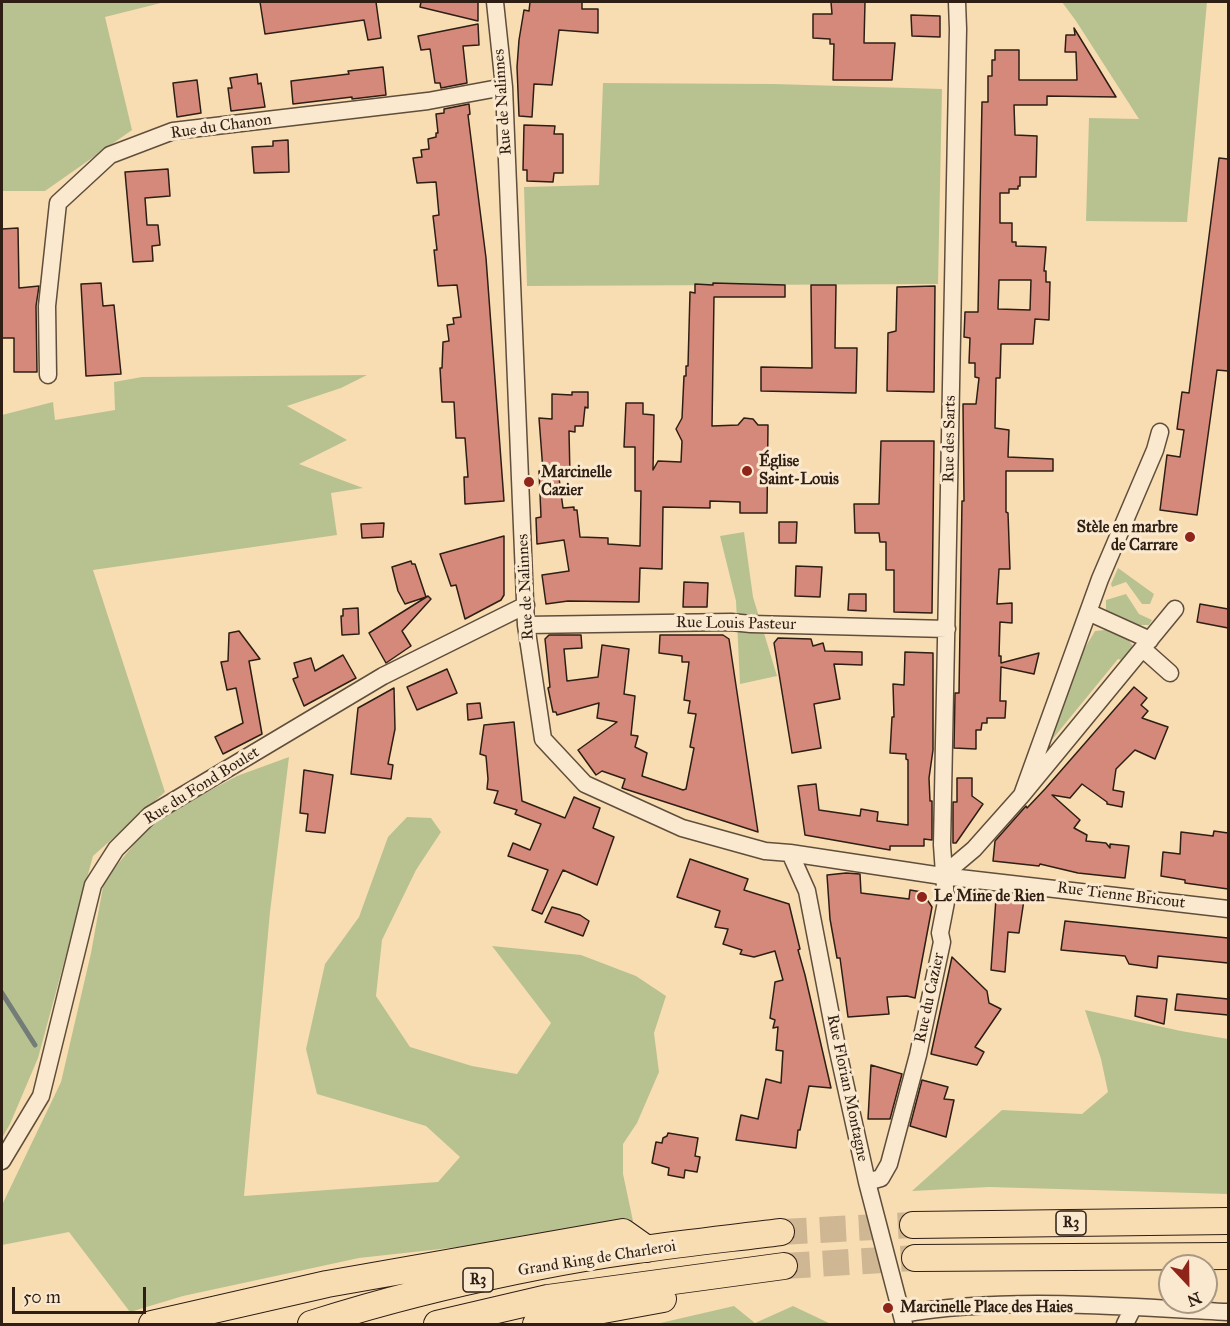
<!DOCTYPE html>
<html>
<head>
<meta charset="utf-8">
<style>
  body { margin:0 }
  #map { position:relative; width:1230px; height:1326px; overflow:hidden; background:#f8ddb3; font-family:"IM FELL Great Primer",serif }
  canvas { display:block }
  .frame { position:absolute; inset:0; border:3px solid #2e1e14; pointer-events:none }
  .north { position:absolute; left:1158px; top:1254px; width:60px; height:60px; box-sizing:border-box; background:#fae9ce; border:2px solid #a89884; border-radius:50%; rotate:158deg; font-size:16px; font-weight:700; line-height:24px; text-align:center; color:#2e1e14 }
  .north::after { content:''; display:block; margin:auto; width:21px; height:27px; background:#8f2418; clip-path:polygon(50% 0,100% 100%,50% 72%,0 100%) }
  .scale { position:absolute; left:12px; top:1287px; width:134px; height:27px; box-sizing:border-box; border:3px solid #2e1e14; border-top:0; padding-left:8px; font-size:18px; line-height:21px; white-space:nowrap; color:#2e1e14; -webkit-text-stroke:4px #fae9ce; paint-order:stroke }
</style>
</head>
<body>
<div id="map">
<canvas width="1230" height="1326"></canvas>
<div class="frame"></div>
<div class="north">N</div>
<div class="scale">50 m</div>
</div>
<script>
const g = document.querySelector('canvas').getContext('2d');
g.lineJoin = 'round';
function fill(path, color) {
  g.fillStyle = color;
  g.fill(path, 'evenodd');
}
function trace(path, color, width, dash) {
  g.strokeStyle = color;
  g.lineWidth = width;
  g.lineCap = dash ? 'butt' : 'round';
  g.setLineDash(dash || []);
  g.stroke(path);
}
function drawText(font, color, halo, rows, align = 'center') {
  g.font = font + ' "IM FELL Great Primer",serif';
  g.lineWidth = 6;
  g.setLineDash([]);
  g.textBaseline = 'middle';
  g.strokeStyle = halo;
  g.fillStyle = color;
  for (const [text, x, y, turn = 0] of rows) {
    g.save();
    g.translate(x, y);
    g.rotate((+turn || 0) * Math.PI / 180);
    g.textAlign = isNaN(turn) ? turn : align;
    if (halo) g.strokeText(text, 0, 0);
    g.fillText(text, 0, 0);
    g.restore();
  }
}
fill(new Path2D(`
  M 2,2 L 165,2 L 105,17 L 132,130 L 45,191 L 2,191 Z
  M 1062,2 L 1207,2 L 1187,222 L 1086,221 L 1089,118 L 1139,119 L 1076,21 Z
  M 603,83 L 774,84 L 942,89 L 938,284 L 527,286 L 524,187 L 599,185 Z
  M 367,375 L 341,388 L 287,406 L 347,440 L 299,464 L 363,488 L 331,493 L 337,535 L 93,570 L 165,792 L 93,856 L 38,1058 L 10,1124 L 2,1138 L 2,415 L 53,402 L 55,420 L 115,410 L 114,382 L 142,377 Z
  M 744,532 L 753,597 L 777,676 L 740,684 L 736,601 L 720,536 Z
  M 1118,568 L 1154,594 L 1150,604 L 1142,604 L 1126,582 L 1112,587 L 1111,584 Z
  M 1126,594 L 1139,614 L 1152,620 L 1149,625 L 1139,625 L 1106,610 L 1106,600 Z
  M 1105,630 L 1126,637 L 1133,646 L 1129,657 L 1125,661 L 1118,659 L 1046,747 L 1046,754 L 1040,754 L 1080,656 L 1095,631 Z
  M 289,757 L 270,912 L 244,1196 L 438,1182 L 460,1157 L 426,1126 L 317,1094 L 306,1049 L 325,964 L 359,917 L 388,837 L 407,817 L 431,818 L 441,832 L 416,870 L 382,940 L 376,996 L 410,1047 L 472,1066 L 517,1074 L 551,1023 L 492,946 L 581,955 L 636,976 L 666,996 L 654,1033 L 659,1072 L 637,1123 L 623,1144 L 623,1174 L 633,1221 L 495,1243 L 359,1258 L 183,1296 L 130,1312 L 69,1232 L 2,1245 L 2,1205 L 61,1082 L 91,953 L 104,881 L 153,821 L 237,776 Z
  M 1085,1010 L 1181,1031 L 1228,1039 L 1228,1194 L 989,1187 L 912,1191 L 1002,1110 L 1082,1114 L 1108,1092 L 1101,1059 Z
  M 734,1306 L 755,1323 L 793,1306 L 831,1324 L 656,1324 Z`), '#b8c291');
trace(new Path2D(`
  M 2,993 L 35,1045`), '#737c76', 5);
const building = new Path2D(`
  M 260,2 L 376,2 L 381,38 L 368,40 L 364,20 L 265,34 Z
  M 421,2 L 478,2 L 478,21 L 420,7 Z
  M 530,2 L 582,2 L 582,9 L 598,9 L 598,33 L 559,30 L 552,85 L 534,84 L 532,117 L 519,116 L 517,67 L 519,40 L 524,10 L 529,11 Z
  M 831,2 L 865,2 L 864,43 L 895,43 L 892,80 L 833,80 L 834,44 L 830,44 L 830,39 L 813,38 L 813,14 L 832,14 Z
  M 911,15 L 940,16 L 940,37 L 912,36 Z
  M 478,24 L 479,45 L 463,46 L 467,83 L 441,88 L 440,83 L 435,83 L 430,49 L 421,50 L 418,36 Z
  M 1074,28 L 1116,97 L 1047,96 L 1047,105 L 1014,105 L 1015,135 L 1037,136 L 1036,177 L 1020,177 L 1020,186 L 1018,186 L 1018,189 L 1009,189 L 1009,193 L 1000,193 L 1000,223 L 1012,223 L 1012,242 L 1016,242 L 1016,246 L 1046,247 L 1044,271 L 1046,271 L 1046,282 L 1050,282 L 1049,320 L 1035,319 L 1033,344 L 1001,344 L 1000,378 L 996,378 L 995,428 L 1009,430 L 1008,457 L 1053,459 L 1053,471 L 1006,471 L 1006,512 L 1008,513 L 1010,569 L 999,569 L 997,604 L 1012,603 L 1012,623 L 1000,622 L 999,656 L 1001,656 L 1001,663 L 1039,653 L 1034,674 L 1001,667 L 1000,701 L 1006,701 L 1005,718 L 987,718 L 987,723 L 982,723 L 981,730 L 976,730 L 976,749 L 954,748 L 955,693 L 959,693 L 962,501 L 964,501 L 963,404 L 976,404 L 979,378 L 975,377 L 975,363 L 969,363 L 970,338 L 964,337 L 965,312 L 978,312 L 982,102 L 988,102 L 988,76 L 992,76 L 992,60 L 995,60 L 995,50 L 1019,50 L 1019,80 L 1077,80 L 1076,52 L 1065,52 L 1066,35 L 1075,35 ZM 999,280 L 1031,280 L 1030,310 L 998,309 Z
  M 383,67 L 386,95 L 352,99 L 352,97 L 293,104 L 291,81 L 349,74 L 348,71 Z
  M 257,74 L 258,84 L 261,83 L 265,107 L 231,111 L 228,88 L 232,88 L 230,78 Z
  M 197,80 L 201,113 L 177,117 L 173,83 Z
  M 469,104 L 470,114 L 468,115 L 486,258 L 504,501 L 465,504 L 464,477 L 468,477 L 465,438 L 456,438 L 454,402 L 442,402 L 440,368 L 442,368 L 443,342 L 449,341 L 447,325 L 454,324 L 453,318 L 461,317 L 457,285 L 438,286 L 434,250 L 437,250 L 433,216 L 439,215 L 436,182 L 417,183 L 413,158 L 422,157 L 421,150 L 429,149 L 428,139 L 436,137 L 436,133 L 438,133 L 436,114 L 444,113 L 444,109 Z
  M 524,125 L 555,126 L 554,134 L 563,134 L 563,173 L 554,173 L 553,182 L 527,181 L 527,170 L 523,170 Z
  M 288,140 L 289,172 L 254,173 L 252,147 L 273,146 L 273,141 Z
  M 1219,158 L 1228,159 L 1228,371 L 1217,370 L 1197,515 L 1160,510 L 1167,455 L 1180,457 L 1184,430 L 1177,429 L 1182,392 L 1189,393 Z
  M 168,169 L 170,196 L 145,198 L 147,225 L 158,225 L 160,245 L 152,246 L 153,261 L 133,262 L 125,172 Z
  M 18,228 L 19,288 L 39,286 L 36,306 L 37,372 L 14,372 L 14,338 L 2,338 L 2,229 Z
  M 101,283 L 103,306 L 114,305 L 121,374 L 86,376 L 81,284 Z
  M 713,283 L 785,285 L 785,297 L 714,297 L 712,426 L 738,425 L 744,418 L 753,419 L 758,425 L 768,425 L 767,513 L 740,513 L 740,502 L 710,501 L 710,508 L 663,507 L 662,569 L 640,568 L 639,602 L 568,601 L 546,604 L 542,575 L 569,571 L 564,540 L 537,544 L 536,518 L 541,517 L 539,471 L 543,471 L 539,418 L 552,419 L 552,394 L 572,395 L 572,392 L 588,392 L 588,408 L 585,407 L 583,426 L 575,426 L 575,432 L 569,431 L 570,477 L 559,478 L 563,508 L 574,507 L 574,510 L 577,510 L 580,537 L 608,538 L 608,544 L 640,546 L 641,491 L 635,491 L 635,447 L 624,447 L 626,403 L 643,403 L 643,414 L 654,415 L 653,470 L 658,461 L 681,462 L 682,441 L 676,429 L 682,418 L 684,376 L 686,376 L 686,366 L 688,366 L 690,292 L 695,293 L 695,284 L 713,285 Z
  M 811,285 L 836,285 L 835,348 L 857,348 L 856,393 L 761,391 L 761,367 L 812,368 Z
  M 935,286 L 934,392 L 887,391 L 888,333 L 896,331 L 897,287 Z
  M 881,441 L 934,441 L 932,613 L 894,612 L 894,570 L 886,570 L 886,542 L 880,542 L 879,533 L 855,533 L 854,504 L 879,504 Z
  M 779,522 L 797,522 L 796,543 L 779,543 Z
  M 384,523 L 383,537 L 362,538 L 361,524 Z
  M 504,536 L 504,595 L 501,600 L 465,619 L 456,585 L 451,586 L 440,554 Z
  M 411,561 L 412,564 L 415,564 L 426,597 L 405,604 L 398,591 L 392,567 Z
  M 796,566 L 822,567 L 820,597 L 795,596 Z
  M 684,582 L 708,583 L 707,607 L 683,607 Z
  M 849,594 L 866,594 L 866,611 L 848,610 Z
  M 428,596 L 431,599 L 402,631 L 411,646 L 386,663 L 369,633 Z
  M 1200,604 L 1228,609 L 1228,628 L 1197,622 Z
  M 358,608 L 359,634 L 342,635 L 341,616 L 343,616 L 343,609 Z
  M 239,631 L 260,659 L 249,661 L 262,734 L 223,754 L 215,737 L 243,723 L 236,688 L 227,690 L 221,662 L 228,661 L 229,633 Z
  M 549,635 L 581,635 L 582,648 L 564,649 L 567,681 L 598,677 L 602,645 L 629,649 L 624,694 L 635,696 L 631,735 L 638,736 L 635,747 L 647,753 L 642,776 L 683,790 L 686,789 L 694,748 L 690,747 L 696,714 L 688,713 L 690,701 L 684,700 L 689,662 L 682,662 L 682,656 L 659,653 L 660,635 L 723,635 L 729,639 L 758,832 L 622,788 L 625,779 L 602,771 L 596,775 L 578,750 L 617,722 L 597,718 L 599,703 L 557,715 L 556,712 L 553,712 L 548,688 L 550,687 L 545,639 Z
  M 778,638 L 811,639 L 813,646 L 823,643 L 825,651 L 862,652 L 862,665 L 834,664 L 840,699 L 814,704 L 821,748 L 792,753 L 774,643 Z
  M 905,652 L 933,653 L 933,750 L 929,778 L 930,801 L 932,801 L 932,840 L 924,839 L 924,846 L 890,846 L 890,850 L 805,835 L 798,786 L 816,784 L 819,810 L 860,816 L 861,809 L 878,812 L 877,821 L 908,825 L 908,760 L 906,759 L 906,754 L 890,753 L 892,717 L 894,717 L 893,684 L 904,685 Z
  M 343,655 L 356,678 L 304,706 L 293,679 L 298,677 L 294,663 L 311,658 L 315,671 Z
  M 447,669 L 457,693 L 417,710 L 407,687 Z
  M 1134,687 L 1147,698 L 1141,705 L 1148,711 L 1142,718 L 1168,727 L 1155,759 L 1135,750 L 1116,769 L 1113,790 L 1124,792 L 1122,807 L 1107,804 L 1107,802 L 1082,784 L 1070,798 L 1052,795 L 1080,820 L 1074,828 L 1087,835 L 1086,841 L 1106,843 L 1110,848 L 1110,844 L 1129,846 L 1125,878 L 1078,873 L 1040,864 L 1039,866 L 993,861 L 995,841 L 1026,806 L 1027,808 L 1045,789 Z
  M 394,688 L 395,729 L 388,764 L 393,765 L 391,779 L 351,774 L 358,708 Z
  M 480,703 L 482,718 L 468,720 L 467,704 Z
  M 514,722 L 522,801 L 565,818 L 574,797 L 588,803 L 600,808 L 593,828 L 614,837 L 597,885 L 563,870 L 542,914 L 532,910 L 548,870 L 508,856 L 513,843 L 530,850 L 541,824 L 515,814 L 517,810 L 494,803 L 498,791 L 487,789 L 488,779 L 486,756 L 480,754 L 484,725 Z
  M 304,770 L 333,775 L 325,833 L 306,831 L 308,814 L 300,813 Z
  M 957,778 L 972,778 L 972,796 L 983,804 L 956,843 L 953,843 L 953,802 L 957,802 Z
  M 1214,831 L 1228,833 L 1228,889 L 1185,883 L 1185,880 L 1161,876 L 1163,852 L 1180,854 L 1181,832 L 1213,836 Z
  M 690,859 L 748,879 L 744,890 L 789,904 L 800,949 L 798,950 L 805,975 L 831,1088 L 809,1086 L 800,1130 L 798,1130 L 796,1148 L 736,1140 L 741,1115 L 758,1119 L 766,1079 L 781,1083 L 783,1051 L 776,1050 L 778,1027 L 773,1028 L 775,1020 L 770,1018 L 775,982 L 783,980 L 775,951 L 754,957 L 740,954 L 742,950 L 723,944 L 728,929 L 715,927 L 720,911 L 677,897 Z
  M 846,873 L 860,874 L 861,893 L 909,899 L 910,890 L 922,892 L 932,907 L 915,998 L 907,996 L 887,997 L 889,1014 L 848,1017 L 840,958 L 837,958 L 830,919 L 827,875 Z
  M 996,898 L 1024,900 L 1019,933 L 1008,932 L 1005,972 L 991,970 Z
  M 552,907 L 580,915 L 589,921 L 583,936 L 545,922 Z
  M 1065,921 L 1228,938 L 1228,963 L 1158,956 L 1157,968 L 1129,964 L 1125,956 L 1061,950 Z
  M 952,957 L 987,991 L 989,1003 L 1001,1009 L 975,1047 L 984,1052 L 977,1065 L 931,1054 Z
  M 1177,994 L 1228,999 L 1228,1015 L 1175,1010 Z
  M 1137,996 L 1167,999 L 1164,1024 L 1135,1016 Z
  M 871,1065 L 902,1074 L 890,1119 L 868,1119 Z
  M 922,1080 L 948,1087 L 944,1099 L 954,1100 L 946,1137 L 910,1126 Z
  M 668,1133 L 698,1138 L 695,1156 L 700,1157 L 697,1172 L 685,1170 L 684,1178 L 668,1175 L 669,1168 L 652,1163 L 656,1142 L 662,1143 L 663,1138 L 667,1136 Z`);
fill(building, '#d5897b');
trace(building, '#2e1e14', 1.5);
trace(new Path2D(`
  M 781,1232 L 913,1225
  M 784,1266 L 915,1258`), '#d0b793', 26, [26, 13]);
const minor = new Path2D(`
  M 495,2 L 504,87 L 526,625 L 543,739 L 585,784 L 682,828 L 765,851 L 790,853 L 942,876 L 1228,909
  M 48,375 L 47,306 L 58,203 L 110,155 L 173,131 L 428,101 L 504,87
  M 1088,612 L 1150,640
  M 526,625 L 731,622 L 751,624 L 947,629
  M 1143,649 L 1170,673
  M 1022,795 L 1100,579 L 1155,450 L 1160,432
  M 790,853 L 807,891 L 837,1047 L 867,1182 L 904,1324
  M 942,876 L 974,849 L 1022,795 L 1175,609
  M 2,1161 L 41,1096 L 93,885 L 116,849 L 150,815 L 383,676 L 526,605
  M 867,1182 L 881,1178 L 889,1164 L 918,1055 L 942,942 L 940,933 L 946,902 L 942,845 L 958,29 L 957,2
  M 902,1314 C 1010,1296 1120,1307 1228,1312
  M 1125,1324 L 1133,1308`);
const highway = new Path2D(`
  M 913,1225 L 1228,1221
  M 915,1258 L 1228,1256
  M 152,1324 L 327,1284 L 623,1232 L 647,1249
  M 311,1324 C 386,1300 464,1281 541,1266 C 620,1250 701,1242 781,1232
  M 437,1324 L 548,1298 L 784,1266
  M 536,1324 L 559,1318 L 663,1299`);
trace(minor, '#604e3c', 19);
trace(highway, '#2e1e14', 28);
trace(minor, '#fae9ce', 16);
trace(highway, '#f8ddb3', 26);
for (const [x, y, r, color] of [
  [747,471,6,"#8f2418"],
  [529,482,6,"#8f2418"],
  [1190,537,6,"#8f2418"],
  [922,897,6,"#8f2418"],
  [888,1308,6,"#8f2418"]
]) {
  const dot = new Path2D();
  dot.arc(x, y, r, 0, 2 * Math.PI);
  g.fillStyle = color;
  g.fill(dot);
  trace(dot, '#fae9ce', 2);
}
for (const [x, y, w] of [
  [1071,1223,30],
  [478,1280,30]
]) {
  const box = new Path2D();
  box.roundRect(x - w / 2, y - 12, w, 24, 4.5);
  g.fillStyle = '#fae9ce';
  g.fill(box);
  trace(box, '#2e1e14', 1.5);
}
drawText('bold 15px', '#2e1e14', null, [
  ["R3",1071,1223],
  ["R3",478,1280]
]);
drawText('16px', '#2e1e14', '#fae9ce', [
  ["Rue de Nalinnes",503,102,-94],
  ["Rue du Chanon",221,127,-8],
  ["Rue des Sarts",950,439,-89],
  ["Rue de Nalinnes",526,587,-93],
  ["Rue Louis Pasteur",736,624,1],
  ["Rue du Fond Boulet",202,786,-32],
  ["Rue Tienne Bricout",1121,896,7],
  ["Rue du Cazier",930,998,-78],
  ["Rue Florian Montagne",847,1088,78],
  ["Grand Ring de Charleroi",597,1259,-9]
]);
drawText('bold 16px', '#2e1e14', '#fae9ce', [
  ["Église",759,462],
  ["Saint-Louis",759,480],
  ["Marcinelle",541,473],
  ["Cazier",541,491],
  ["Stèle en marbre",1178,528,"right"],
  ["de Carrare",1178,546,"right"],
  ["Le Mine de Rien",934,897],
  ["Marcinelle Place des Haies",900,1308]
], 'left');
</script>
</body>
</html>
